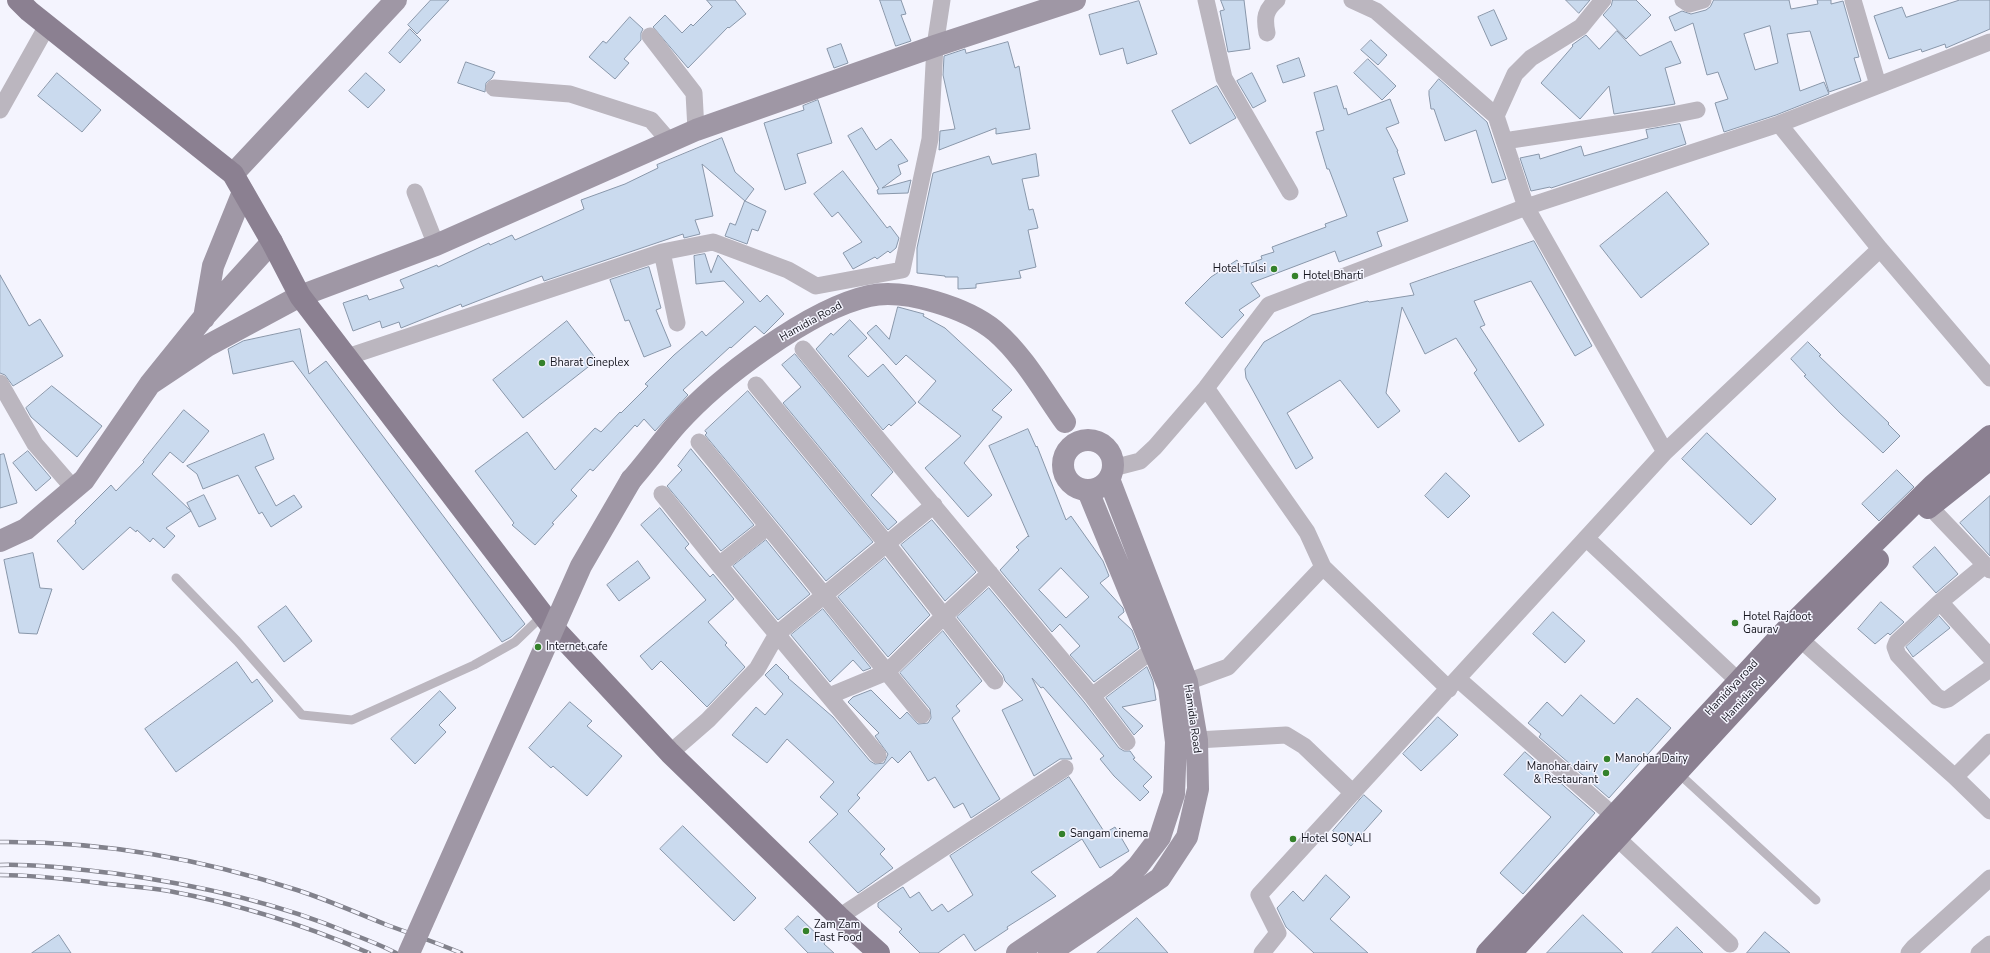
<!DOCTYPE html>
<html>
<head>
<meta charset="utf-8">
<style>
  body { margin:0 }
  canvas { display:block; background:#f4f4fe }
</style>
</head>
<body>
<canvas width="1990" height="953"></canvas>
<script>
const g = document.querySelector('canvas').getContext('2d');
g.lineJoin = 'round';
function fill(path, color) {
  g.fillStyle = color;
  g.fill(path, 'evenodd');
}
function trace(path, color, width, dash) {
  g.strokeStyle = color;
  g.lineWidth = width;
  g.lineCap = dash ? 'butt' : 'round';
  g.setLineDash(dash || []);
  g.stroke(path);
}
function drawText(font, color, halo, rows, align = 'center') {
  g.font = font + ' "Nunito Sans",sans-serif';
  g.lineWidth = 3;
  g.setLineDash([]);
  g.textBaseline = 'middle';
  g.strokeStyle = halo;
  g.fillStyle = color;
  for (const [text, x, y, turn = 0] of rows) {
    g.save();
    g.translate(x, y);
    g.rotate((+turn || 0) * Math.PI / 180);
    g.textAlign = isNaN(turn) ? turn : align;
    if (halo) g.strokeText(text, 0, 0);
    g.fillText(text, 0, 0);
    g.restore();
  }
}
const building = new Path2D(`
  M 431,0 L 449,0 L 417,34 L 408,25 Z
  M 707,0 L 735,0 L 746,14 L 729,28 L 728,27 L 688,68 L 653,27 L 665,15 L 682,33 L 691,24 L 693,26 L 712,7 Z
  M 880,0 L 901,0 L 906,14 L 901,15 L 911,41 L 896,46 Z
  M 1221,0 L 1244,0 L 1250,49 L 1228,52 L 1220,11 L 1224,10 Z
  M 1566,0 L 1590,0 L 1579,13 Z
  M 1613,0 L 1636,0 L 1651,15 L 1626,39 L 1603,15 L 1611,6 Z
  M 1714,0 L 1789,0 L 1791,9 L 1818,4 L 1817,0 L 1831,0 L 1831,4 L 1843,1 L 1859,57 L 1854,58 L 1861,81 L 1829,92 L 1810,31 L 1787,34 L 1800,91 L 1824,82 L 1829,94 L 1776,115 L 1724,132 L 1715,103 L 1728,99 L 1718,72 L 1707,75 L 1693,23 L 1675,31 L 1669,17 L 1682,11 L 1691,14 L 1706,10 L 1710,7 ZM 1770,26 L 1778,63 L 1755,70 L 1744,34 Z
  M 1960,0 L 1990,0 L 1990,29 L 1946,48 L 1945,44 L 1922,52 L 1921,49 L 1889,59 L 1874,16 L 1902,7 L 1906,17 Z
  M 1139,1 L 1157,54 L 1127,64 L 1123,48 L 1100,55 L 1089,15 Z
  M 1494,10 L 1507,39 L 1491,46 L 1478,17 Z
  M 630,17 L 643,29 L 641,33 L 641,40 L 624,59 L 629,63 L 615,79 L 589,57 L 603,41 L 606,43 Z
  M 410,29 L 421,40 L 400,63 L 389,53 Z
  M 1617,31 L 1640,56 L 1671,41 L 1681,63 L 1665,68 L 1675,104 L 1614,114 L 1609,86 L 1580,119 L 1541,83 L 1573,46 L 1572,45 L 1586,35 L 1599,49 Z
  M 1371,40 L 1387,55 L 1378,65 L 1361,50 Z
  M 1008,42 L 1015,68 L 1019,66 L 1030,129 L 996,134 L 996,128 L 939,150 L 940,131 L 955,129 L 943,75 L 944,56 L 965,49 L 966,53 Z
  M 841,44 L 848,63 L 834,68 L 827,49 Z
  M 1299,58 L 1305,76 L 1283,83 L 1277,66 Z
  M 1368,59 L 1396,86 L 1382,100 L 1354,73 Z
  M 466,62 L 495,72 L 492,78 L 486,83 L 485,92 L 458,83 Z
  M 57,73 L 101,110 L 82,132 L 38,96 Z
  M 366,73 L 385,90 L 368,108 L 349,91 Z
  M 1252,73 L 1266,101 L 1253,108 L 1237,81 Z
  M 1439,79 L 1487,122 L 1506,179 L 1492,183 L 1476,130 L 1445,141 L 1434,109 L 1431,109 L 1429,95 L 1429,91 Z
  M 1217,86 L 1236,118 L 1190,144 L 1172,111 Z
  M 1337,86 L 1344,109 L 1346,108 L 1348,115 L 1390,99 L 1399,123 L 1386,128 L 1398,151 L 1397,151 L 1405,174 L 1393,178 L 1408,221 L 1377,232 L 1382,246 L 1339,262 L 1335,251 L 1251,283 L 1260,296 L 1239,310 L 1244,315 L 1222,338 L 1185,303 L 1211,277 L 1237,260 L 1241,267 L 1262,259 L 1261,256 L 1274,252 L 1272,247 L 1326,227 L 1325,224 L 1347,216 L 1329,169 L 1327,169 L 1316,132 L 1324,130 L 1314,93 Z
  M 818,100 L 832,143 L 797,154 L 806,183 L 785,190 L 764,123 L 804,110 L 803,106 Z
  M 1680,124 L 1686,144 L 1551,188 L 1550,187 L 1531,191 L 1520,158 L 1539,154 L 1540,159 L 1581,146 L 1584,156 L 1648,138 L 1646,130 Z
  M 862,128 L 876,150 L 891,139 L 908,161 L 898,165 L 901,174 L 882,188 L 911,180 L 908,193 L 878,194 L 877,190 L 879,189 L 848,136 Z
  M 722,138 L 735,172 L 754,189 L 745,201 L 702,164 L 713,216 L 695,220 L 700,234 L 684,238 L 683,234 L 544,281 L 542,276 L 462,307 L 461,304 L 401,328 L 399,322 L 382,328 L 380,321 L 353,331 L 343,303 L 367,295 L 369,300 L 404,288 L 400,280 L 437,265 L 438,267 L 489,243 L 490,245 L 512,235 L 515,240 L 584,209 L 581,200 L 625,184 L 658,168 L 657,165 Z
  M 1036,154 L 1039,176 L 1022,179 L 1029,210 L 1033,209 L 1038,228 L 1028,230 L 1036,267 L 1019,271 L 1021,278 L 976,284 L 976,288 L 958,289 L 958,277 L 945,277 L 945,276 L 917,273 L 917,248 L 933,173 L 989,156 L 992,164 Z
  M 843,171 L 887,228 L 890,226 L 899,238 L 896,248 L 890,253 L 888,251 L 877,259 L 875,257 L 853,269 L 843,253 L 862,242 L 838,212 L 832,217 L 814,194 Z
  M 1667,192 L 1709,244 L 1641,298 L 1600,246 Z
  M 745,201 L 766,211 L 758,231 L 752,229 L 747,244 L 725,236 L 730,223 L 735,225 Z
  M 1534,241 L 1592,346 L 1575,356 L 1531,281 L 1474,301 L 1485,325 L 1480,327 L 1544,425 L 1519,442 L 1474,373 L 1477,370 L 1456,338 L 1425,354 L 1402,307 L 1386,393 L 1400,411 L 1378,428 L 1340,380 L 1287,413 L 1313,458 L 1296,469 L 1246,378 L 1245,369 L 1264,342 L 1312,315 L 1368,301 L 1369,302 L 1414,295 L 1410,284 Z
  M 705,254 L 711,273 L 718,255 L 760,302 L 767,295 L 784,314 L 764,334 L 755,326 L 731,348 L 730,347 L 683,390 L 688,395 L 655,431 L 644,419 L 637,427 L 635,425 L 593,471 L 590,469 L 571,490 L 577,496 L 552,523 L 554,524 L 535,545 L 512,525 L 514,523 L 475,471 L 527,432 L 555,470 L 595,428 L 601,432 L 620,412 L 621,413 L 648,386 L 645,384 L 674,355 L 702,331 L 706,336 L 744,302 L 724,281 L 696,284 L 694,256 Z
  M 649,267 L 661,308 L 656,310 L 671,346 L 644,357 L 629,320 L 625,321 L 610,280 Z
  M 0,275 L 29,326 L 40,319 L 63,356 L 13,386 L 5,375 L 0,373 Z
  M 898,307 L 924,314 L 923,316 L 945,328 L 1012,390 L 992,410 L 1002,417 L 964,463 L 992,495 L 968,517 L 925,468 L 961,436 L 918,402 L 936,381 L 906,355 L 896,365 L 867,333 L 876,325 L 889,339 Z
  M 850,320 L 867,338 L 848,356 L 868,377 L 883,364 L 916,403 L 891,426 L 889,424 L 883,430 L 816,349 L 831,333 L 833,335 Z
  M 567,321 L 597,360 L 523,418 L 493,380 Z
  M 300,329 L 309,374 L 326,361 L 525,624 L 511,637 L 502,642 L 293,361 L 233,374 L 228,349 L 243,341 Z
  M 1808,342 L 1821,355 L 1819,356 L 1889,423 L 1888,424 L 1900,436 L 1883,453 L 1840,413 L 1804,376 L 1806,375 L 1791,359 Z
  M 795,354 L 893,472 L 871,495 L 897,522 L 888,530 L 783,403 L 801,387 L 782,365 Z
  M 52,386 L 102,426 L 77,457 L 31,417 L 26,408 Z
  M 748,391 L 873,542 L 826,581 L 705,435 L 707,433 L 705,431 Z
  M 184,410 L 209,431 L 183,463 L 170,452 L 152,474 L 191,511 L 166,528 L 175,536 L 164,548 L 153,538 L 150,542 L 137,530 L 136,532 L 130,527 L 83,570 L 57,541 L 76,523 L 75,521 L 111,485 L 116,491 L 144,462 L 143,461 Z
  M 1028,429 L 1036,447 L 1037,446 L 1066,520 L 1071,516 L 1103,561 L 1109,576 L 1100,583 L 1123,608 L 1124,612 L 1118,617 L 1132,630 L 1139,648 L 1094,682 L 1070,655 L 1080,646 L 1060,624 L 1052,632 L 1000,570 L 1019,550 L 1016,547 L 1028,536 L 1029,537 L 989,446 ZM 1061,568 L 1089,597 L 1066,618 L 1039,590 Z
  M 1707,433 L 1776,499 L 1751,525 L 1682,459 Z
  M 264,434 L 274,459 L 255,467 L 276,506 L 294,495 L 302,507 L 271,527 L 262,512 L 259,514 L 238,475 L 203,489 L 197,474 L 187,466 Z
  M 691,449 L 754,525 L 721,551 L 667,486 L 682,470 L 678,466 Z
  M 28,451 L 51,478 L 36,491 L 13,463 Z
  M 4,454 L 17,503 L 0,508 L 0,455 Z
  M 1897,470 L 1914,487 L 1879,521 L 1862,504 Z
  M 1446,473 L 1470,496 L 1448,518 L 1425,496 Z
  M 204,495 L 216,519 L 199,527 L 187,503 Z
  M 1990,496 L 1990,556 L 1960,523 Z
  M 660,508 L 689,544 L 685,548 L 710,577 L 713,574 L 734,599 L 708,622 L 727,643 L 725,645 L 745,667 L 707,707 L 661,661 L 652,670 L 640,656 L 706,600 L 641,525 Z
  M 932,520 L 976,572 L 945,601 L 901,545 Z
  M 766,540 L 810,594 L 778,620 L 733,566 Z
  M 1935,547 L 1958,574 L 1936,593 L 1913,567 Z
  M 33,553 L 40,588 L 52,589 L 37,634 L 19,633 L 4,560 Z
  M 885,558 L 930,615 L 888,657 L 838,597 Z
  M 638,561 L 650,578 L 619,601 L 607,585 Z
  M 989,588 L 1084,702 L 1119,748 L 1124,751 L 1130,751 L 1135,758 L 1133,759 L 1152,777 L 1143,786 L 1149,792 L 1140,801 L 1114,776 L 1100,759 L 1104,756 L 1043,687 L 1041,688 L 1032,678 L 1072,759 L 1060,759 L 1034,776 L 1002,710 L 1023,700 L 1005,681 L 1003,675 L 957,617 Z
  M 1881,602 L 1904,622 L 1890,635 L 1888,633 L 1875,644 L 1858,629 Z
  M 286,606 L 312,641 L 284,662 L 258,627 Z
  M 823,609 L 871,668 L 863,671 L 853,660 L 830,682 L 791,635 Z
  M 1553,612 L 1585,641 L 1565,663 L 1533,634 Z
  M 1939,616 L 1950,628 L 1913,657 L 1906,647 Z
  M 943,631 L 982,681 L 956,706 L 960,711 L 952,718 L 1000,799 L 971,818 L 963,803 L 954,808 L 935,777 L 928,781 L 910,751 L 898,763 L 892,757 L 857,795 L 860,798 L 848,811 L 885,849 L 880,854 L 893,868 L 858,893 L 809,842 L 838,814 L 820,797 L 834,782 L 787,739 L 767,763 L 732,735 L 756,707 L 765,715 L 783,694 L 765,675 L 776,664 L 789,677 L 788,678 L 833,717 L 870,761 L 875,764 L 884,763 L 888,754 L 875,736 L 879,733 L 848,702 L 853,697 L 871,690 L 900,719 L 907,712 L 918,724 L 928,723 L 931,718 L 930,709 L 900,673 Z
  M 237,662 L 252,683 L 257,679 L 273,701 L 176,772 L 145,729 Z
  M 1147,667 L 1153,681 L 1156,700 L 1122,707 L 1143,726 L 1134,735 L 1106,698 Z
  M 440,691 L 456,708 L 439,725 L 446,732 L 415,764 L 391,739 Z
  M 1581,695 L 1614,724 L 1637,698 L 1671,728 L 1609,798 L 1539,737 L 1541,734 L 1528,723 L 1547,702 L 1562,716 Z
  M 570,702 L 592,721 L 587,726 L 622,756 L 587,796 L 553,766 L 551,768 L 529,748 Z
  M 1438,717 L 1458,735 L 1421,771 L 1403,754 Z
  M 1525,752 L 1595,813 L 1523,894 L 1500,873 L 1551,817 L 1504,775 Z
  M 1069,777 L 1105,833 L 1115,827 L 1129,851 L 1100,868 L 1082,839 L 1031,872 L 1056,896 L 1007,927 L 1008,929 L 975,951 L 964,934 L 938,953 L 920,953 L 899,932 L 902,929 L 878,907 L 878,903 L 903,887 L 910,898 L 919,892 L 932,911 L 942,904 L 948,912 L 973,895 L 950,856 Z
  M 1364,795 L 1382,811 L 1351,846 L 1333,831 Z
  M 683,826 L 756,898 L 734,921 L 660,849 Z
  M 1326,875 L 1350,897 L 1330,919 L 1368,953 L 1314,953 L 1286,927 L 1277,908 L 1293,891 L 1303,901 Z
  M 1583,915 L 1623,953 L 1547,953 Z
  M 798,916 L 825,942 L 824,944 L 834,953 L 808,953 L 785,929 Z
  M 1137,918 L 1168,953 L 1097,953 Z
  M 1677,927 L 1703,953 L 1652,953 Z
  M 1765,932 L 1790,953 L 1747,953 Z
  M 59,935 L 71,953 L 32,953 Z`);
fill(building, '#cadaee');
trace(building, '#8997aa', 1);
trace(new Path2D(`
  M 176,578 L 237,641 L 302,715 L 352,720 L 474,665 L 515,642 L 543,615
  M 1676,771 L 1816,900`), '#bbb6bf', 9);
trace(new Path2D(`
  M 1206,0 L 1224,78 L 1290,192
  M 1352,0 L 1376,11 L 1496,116 L 1526,207 L 1665,452
  M 1683,0 L 1689,4 L 1703,0
  M 1853,0 L 1878,85
  M 1267,33 C 1264,18 1265,10 1277,0
  M 650,36 L 694,93 L 696,130
  M 494,88 L 570,94 L 651,120 L 670,142
  M 0,110 L 47,26
  M 1496,116 L 1515,74 L 1531,58 L 1581,27 L 1603,0
  M 1779,124 L 1880,249 L 1990,378
  M 1504,141 L 1657,118 L 1697,110
  M 415,192 L 436,245
  M 662,252 L 677,323
  M 803,349 L 1092,696 L 1127,742
  M 347,357 L 662,252 L 713,242 L 788,270 L 816,286 L 902,270 L 930,139 L 935,46 L 942,0
  M 0,383 L 35,444 L 74,489
  M 756,385 L 887,544 L 995,681
  M 1206,388 L 1307,532 L 1323,567 L 1449,689
  M 699,442 L 922,715
  M 1113,468 L 1140,461 L 1155,447 L 1206,388 L 1269,305 L 1526,207 L 1779,124 L 1990,42
  M 662,494 L 719,565 L 878,755
  M 1929,506 L 1990,570
  M 1586,538 L 1748,690
  M 719,565 L 767,527
  M 1985,565 L 1940,602 L 1897,642 L 1895,647 L 1898,655 L 1937,697 L 1944,700 L 1948,699 L 1990,669
  M 1940,602 L 1990,657
  M 1800,639 L 1955,777 L 1990,811
  M 1458,679 L 1623,824
  M 1187,682 L 1228,667 L 1323,567
  M 829,696 L 887,672 L 944,616 L 990,573
  M 1092,696 L 1154,649
  M 1197,740 L 1286,735 L 1304,746 L 1353,793
  M 670,753 L 708,720 L 757,669 L 777,634 L 934,505
  M 1955,777 L 1990,742
  M 1617,838 L 1730,944
  M 839,917 L 1065,768
  M 1262,953 L 1278,933 L 1259,895 L 1665,452 L 1880,249
  M 1909,953 L 1914,947 L 1990,878
  M 1979,953 L 1990,944`), '#bbb6bf', 17);
trace(new Path2D(`
  M 233,174 L 396,0
  M 204,318 L 213,266 L 243,192
  M 150,384 L 207,346 L 300,296 L 436,245 L 696,130 L 935,46 L 1075,0
  M1063 465a25 25 0 1 1 50 0a25 25 0 1 1-50 0Z
  M 631,480 C 647,462 661,442 677,424 C 718,378 810,309 869,296 C 905,288 967,308 995,331 C 1024,356 1043,391 1065,422
  M 0,541 L 26,529 L 84,480 L 150,384 L 204,317 L 272,242
  M 1017,953 L 1119,884 L 1138,866 L 1160,837 L 1174,794 L 1176,742 L 1169,688 L 1088,491
  M 1049,953 L 1160,878 L 1187,837 L 1198,789 L 1197,740 L 1187,682 L 1109,479`), '#9f97a5', 22);
trace(new Path2D(`
  M 18,0 L 29,11 L 233,174 L 272,242 L 300,296 L 550,624 L 670,753 L 839,917 L 879,953
  M 1928,508 L 1990,459
  M 1487,953 L 1788,628 L 1933,485 L 1990,436
  M 1511,953 L 1800,639 L 1878,560`), '#8b8091', 22);
const rail = new Path2D(`
  M 0,842 C 100,841 202,859 297,890 C 328,900 357,913 387,925 C 412,934 437,943 461,953
  M 0,865 C 37,864 75,869 112,873 C 193,884 273,901 349,933 C 365,939 381,945 396,953
  M 0,875 C 33,875 67,879 100,883 C 123,886 146,887 169,891 C 238,904 305,925 369,953`);
trace(rail, '#82828c', 4.5);
trace(rail, '#f4f4fe', 3, [9]);
trace(new Path2D(`
  M 409,953 L 581,566 L 631,480`), '#9f97a5', 22);
for (const [x, y, r, color] of [
  [1274,269,4,"#34812a"],
  [1295,276,4,"#34812a"],
  [542,363,4,"#34812a"],
  [1735,623,4,"#34812a"],
  [538,647,4,"#34812a"],
  [1607,759,4,"#34812a"],
  [1606,773,4,"#34812a"],
  [1062,834,4,"#34812a"],
  [1293,839,4,"#34812a"],
  [806,931,4,"#34812a"]
]) {
  const dot = new Path2D();
  dot.arc(x, y, r, 0, 2 * Math.PI);
  g.fillStyle = color;
  g.fill(dot);
  trace(dot, '#f4f4fe', 1.5);
}
drawText('11px', '#16161f', '#f4f4fe', [
  ["Hotel Tulsi",1266,269,"right"],
  ["Hotel Bharti",1303,276],
  ["Bharat Cineplex",550,363],
  ["Hotel Rajdoot",1743,617],
  ["Gaurav",1743,630],
  ["Internet cafe",546,647],
  ["Manohar Dairy",1615,759],
  ["Manohar dairy",1598,767,"right"],
  ["& Restaurant",1598,780,"right"],
  ["Sangam cinema",1070,834],
  ["Hotel SONALI",1301,839],
  ["Zam Zam",814,925],
  ["Fast Food",814,938]
], 'left');
drawText('11px', '#16161f', '#f4f4fe', [
  ["Hamidia Road",811,322,-29],
  ["Hamidiya road",1732,688,-47],
  ["Hamidia Rd",1744,700,-47],
  ["Hamidia Road",1192,719,82]
]);
</script>
</body>
</html>
